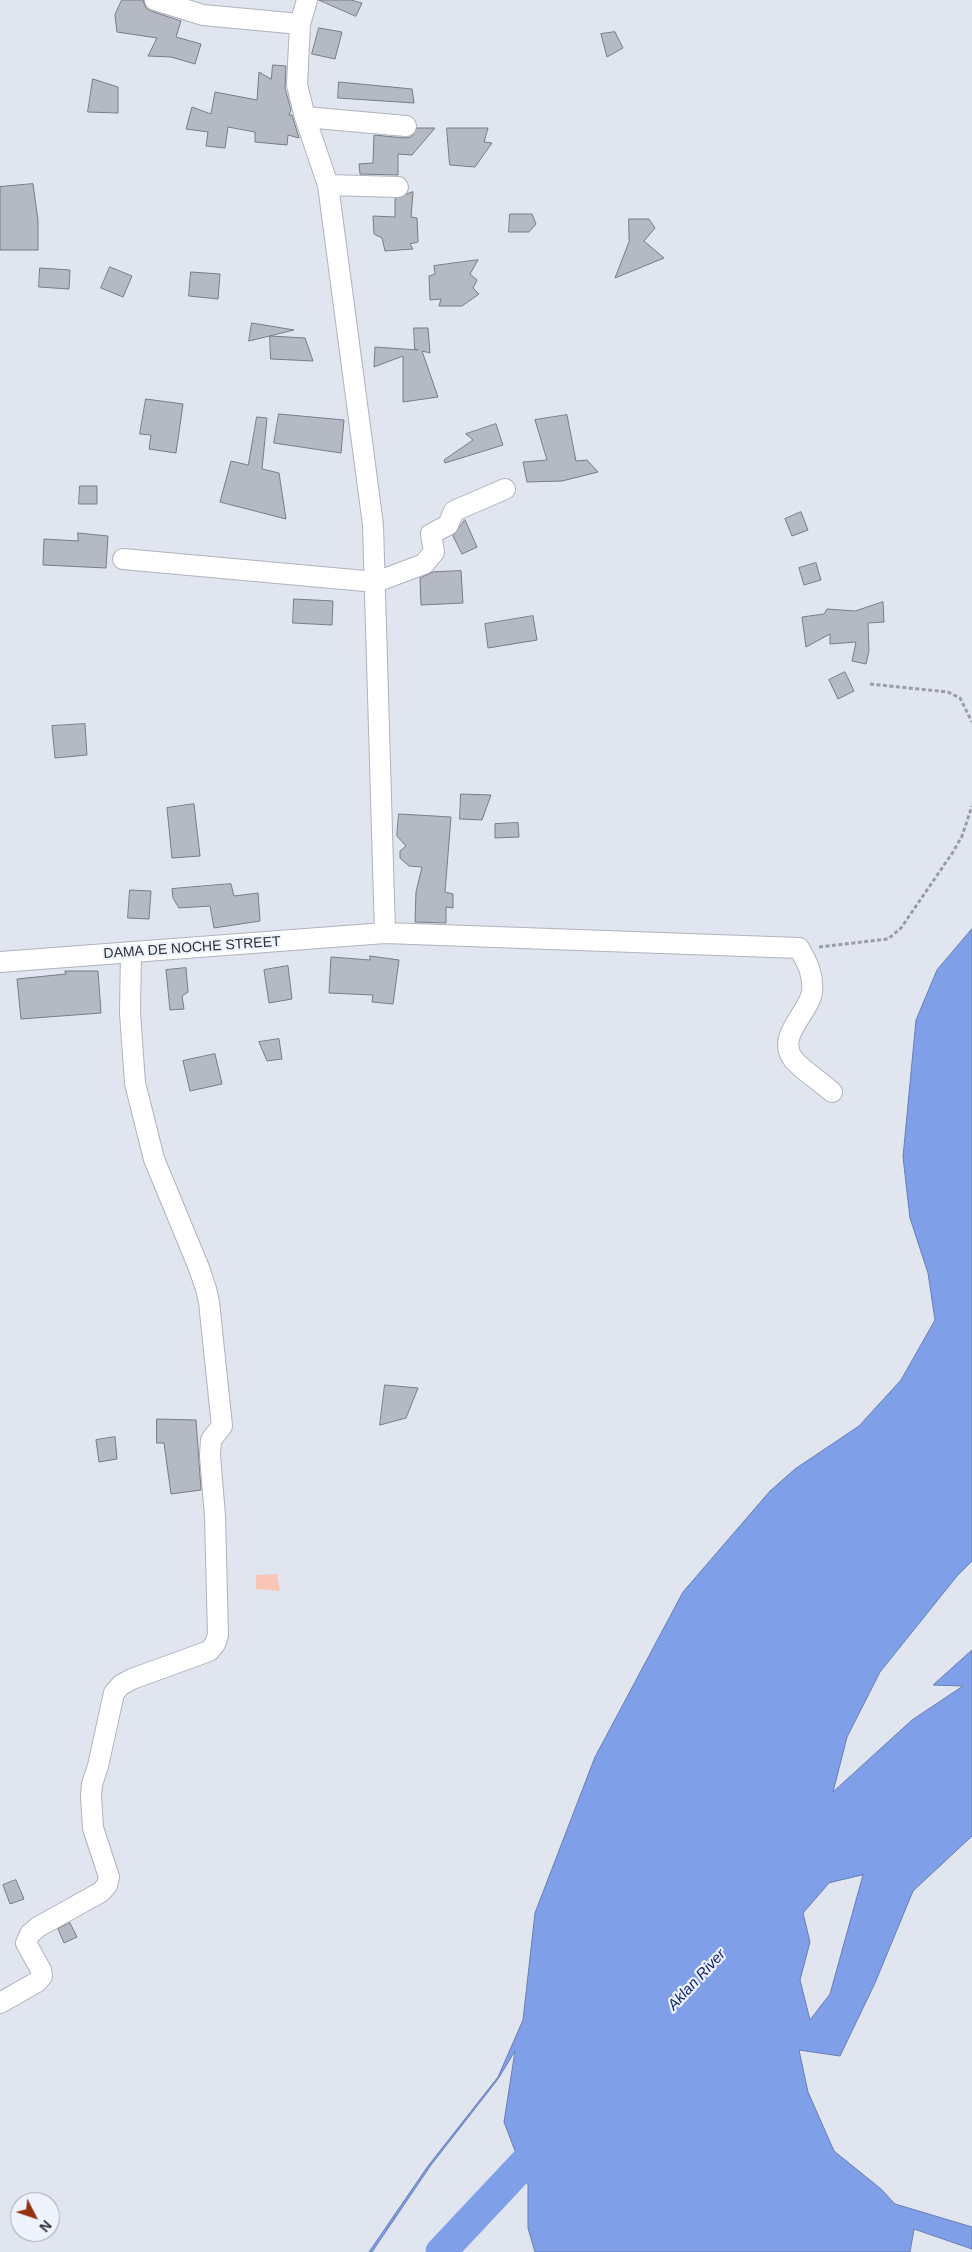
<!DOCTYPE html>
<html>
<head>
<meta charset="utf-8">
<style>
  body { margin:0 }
  #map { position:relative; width:972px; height:2252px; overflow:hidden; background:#e0e5f0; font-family:Helvetica,sans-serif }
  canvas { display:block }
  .north { position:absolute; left:10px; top:2192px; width:50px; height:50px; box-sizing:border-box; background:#eef3fd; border:1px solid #a2a6ad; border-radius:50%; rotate:131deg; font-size:14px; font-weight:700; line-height:20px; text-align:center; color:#303236 }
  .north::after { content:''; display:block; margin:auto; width:18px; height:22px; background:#972f11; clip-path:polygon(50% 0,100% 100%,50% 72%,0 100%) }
</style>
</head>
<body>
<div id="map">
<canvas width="972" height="2252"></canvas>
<div class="north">N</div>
</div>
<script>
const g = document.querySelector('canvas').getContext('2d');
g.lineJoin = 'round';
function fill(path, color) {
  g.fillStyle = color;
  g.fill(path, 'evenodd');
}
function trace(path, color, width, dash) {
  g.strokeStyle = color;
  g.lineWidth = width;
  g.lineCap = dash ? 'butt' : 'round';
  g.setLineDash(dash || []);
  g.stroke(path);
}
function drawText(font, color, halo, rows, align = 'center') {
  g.font = font + ' Helvetica,sans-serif';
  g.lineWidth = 4.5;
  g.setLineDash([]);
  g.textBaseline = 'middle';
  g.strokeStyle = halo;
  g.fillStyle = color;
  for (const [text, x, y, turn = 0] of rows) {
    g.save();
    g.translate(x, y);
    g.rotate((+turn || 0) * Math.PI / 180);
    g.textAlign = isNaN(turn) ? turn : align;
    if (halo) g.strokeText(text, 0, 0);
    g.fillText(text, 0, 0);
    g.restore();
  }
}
fill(new Path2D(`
  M 277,1574 L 280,1591 L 256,1589 L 256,1575 Z`), '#fac4b6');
const water = new Path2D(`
  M 972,929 L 972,1561 L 957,1576 L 880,1672 L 847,1737 L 833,1792 L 912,1720 L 963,1686 L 933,1685 L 972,1650 L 972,1836 L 913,1891 L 875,1983 L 840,2056 L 799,2050 L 808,2092 L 834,2151 L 881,2189 L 895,2204 L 972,2227 L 972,2249 L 914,2229 L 910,2252 L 535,2252 L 528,2228 L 528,2185 L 504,2122 L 515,2051 L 498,2079 L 431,2165 L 372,2252 L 369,2252 L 428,2166 L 498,2077 L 523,2020 L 535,1913 L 595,1757 L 683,1592 L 770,1491 L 795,1469 L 859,1426 L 901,1380 L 935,1320 L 928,1273 L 910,1218 L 903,1157 L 916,1020 L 937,970 ZM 863,1875 L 830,1994 L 810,2020 L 800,1980 L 810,1942 L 803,1913 L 829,1883 Z`);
fill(water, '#7f9fe9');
trace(water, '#677eb3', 1);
trace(new Path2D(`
  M 441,2252 L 549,2137`), '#7f9fe9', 31);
const building = new Path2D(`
  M 122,0 L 143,0 L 146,8 L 151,11 L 181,21 L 176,37 L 201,44 L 195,64 L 171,57 L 148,56 L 157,38 L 117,32 L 115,15 Z
  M 319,0 L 351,0 L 362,3 L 356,16 Z
  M 319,28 L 342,32 L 335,59 L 312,54 Z
  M 615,32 L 623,48 L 607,57 L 601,34 Z
  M 273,65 L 286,66 L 285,88 L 291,110 L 289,115 L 292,115 L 299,138 L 288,135 L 287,145 L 255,142 L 255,132 L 228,127 L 225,148 L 206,146 L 208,132 L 186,129 L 192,107 L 211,114 L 215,92 L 257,100 L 259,72 L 271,79 Z
  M 93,79 L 118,87 L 118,113 L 88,112 Z
  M 339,82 L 412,89 L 414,103 L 338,98 Z
  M 417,128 L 435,128 L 412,155 L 398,154 L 398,175 L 360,174 L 359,164 L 373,163 L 374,135 L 405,138 L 411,137 Z
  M 447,128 L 488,128 L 484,142 L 492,143 L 475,167 L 450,165 Z
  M 33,184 L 38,220 L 38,250 L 0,250 L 0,187 Z
  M 413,192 L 411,217 L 417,218 L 418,242 L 410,244 L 413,249 L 385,251 L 382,238 L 374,234 L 373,216 L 395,217 L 395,199 Z
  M 510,214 L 532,214 L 536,224 L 529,232 L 509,232 Z
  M 629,219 L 649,219 L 655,228 L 644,241 L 664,258 L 615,278 L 629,242 Z
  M 478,260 L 470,274 L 477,280 L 473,288 L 479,294 L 462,306 L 439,306 L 441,299 L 430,300 L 429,276 L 435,274 L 434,266 Z
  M 110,267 L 132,276 L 123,297 L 101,288 Z
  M 40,268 L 70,270 L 69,289 L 39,287 Z
  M 191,272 L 220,274 L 218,299 L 189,296 Z
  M 252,323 L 294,330 L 249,341 Z
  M 414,328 L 428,328 L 430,353 L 422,351 L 438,397 L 403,402 L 403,356 L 374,367 L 375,347 L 418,350 L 415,349 Z
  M 270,336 L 305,338 L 313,361 L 271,359 Z
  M 146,399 L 183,404 L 176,453 L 149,449 L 151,435 L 140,434 Z
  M 279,414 L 344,420 L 341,453 L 274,443 Z
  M 567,415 L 576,461 L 587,460 L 598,472 L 562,481 L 527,482 L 523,462 L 547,460 L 535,420 Z
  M 257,417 L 267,418 L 262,469 L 279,473 L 286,519 L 220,502 L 231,461 L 248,465 Z
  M 496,424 L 503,445 L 445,463 L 444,460 L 473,440 L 466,434 Z
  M 80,486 L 97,486 L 97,504 L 79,504 Z
  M 801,512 L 808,530 L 792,536 L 785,519 Z
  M 465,520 L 477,547 L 462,554 L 453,536 Z
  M 78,533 L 108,536 L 106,568 L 43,565 L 44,539 L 78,541 Z
  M 816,563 L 821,580 L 804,585 L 799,568 Z
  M 461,571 L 463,603 L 421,605 L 420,578 L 433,572 Z
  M 294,599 L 333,601 L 332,625 L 293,623 Z
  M 883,602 L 884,622 L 868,623 L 869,651 L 866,664 L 852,661 L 856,642 L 830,644 L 830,634 L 806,647 L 802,617 L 824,614 L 827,609 L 855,611 Z
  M 533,616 L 537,640 L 488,648 L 485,624 Z
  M 845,672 L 854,691 L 838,699 L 829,680 Z
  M 85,724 L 87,755 L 55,758 L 52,726 Z
  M 461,794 L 491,795 L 482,820 L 460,819 Z
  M 194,804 L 200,856 L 172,858 L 167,808 Z
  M 399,814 L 451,817 L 445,892 L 453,894 L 453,908 L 446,907 L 446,923 L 415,922 L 416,892 L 422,867 L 409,866 L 400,858 L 400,851 L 406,846 L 397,836 Z
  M 518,823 L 519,837 L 495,838 L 495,824 Z
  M 231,884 L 234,896 L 258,893 L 260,921 L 214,928 L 210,906 L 179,908 L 173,898 L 172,889 Z
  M 130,890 L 151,891 L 149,919 L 128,918 Z
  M 370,956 L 399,960 L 393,1004 L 372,1002 L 373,995 L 329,993 L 331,957 L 370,960 Z
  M 288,966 L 292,999 L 269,1003 L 264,970 Z
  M 186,968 L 188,992 L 182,996 L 184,1009 L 170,1010 L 166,970 Z
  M 65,971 L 98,971 L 101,1013 L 21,1019 L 17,979 L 66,974 Z
  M 279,1039 L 282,1059 L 267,1061 L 259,1042 Z
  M 215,1054 L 222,1084 L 190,1091 L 183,1061 Z
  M 385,1385 L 418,1388 L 406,1418 L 380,1425 Z
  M 157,1419 L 196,1420 L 201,1490 L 171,1494 L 164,1443 L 157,1443 Z
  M 115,1437 L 117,1459 L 99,1462 L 96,1440 Z
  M 16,1880 L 24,1899 L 10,1904 L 3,1885 Z
  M 70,1923 L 77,1937 L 64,1943 L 58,1929 Z`);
fill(building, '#b4b9c3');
trace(building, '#777c85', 1);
const minor = new Path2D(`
  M 155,0 L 203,15 L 300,24
  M 307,0 L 300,24 L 297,85 L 305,117 L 328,185 L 373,525 L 385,933
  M 305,117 L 406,126
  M 328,185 L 398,187
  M 123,559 L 376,582 L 424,564 L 434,552 L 431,534 L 448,525 L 454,511 L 505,489
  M 0,962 L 385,933 L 799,948 C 807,962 814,975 812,992 C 809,1013 776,1036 793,1059 C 803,1071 820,1081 832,1092
  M 0,2003 L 37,1982 L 42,1976 L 41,1970 L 26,1943 L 30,1934 L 38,1927 L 101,1892 L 107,1885 L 109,1877 L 93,1828 L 91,1796 L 92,1784 L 98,1766 L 114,1693 L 121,1685 L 132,1679 L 209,1651 L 215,1644 L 218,1635 L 215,1516 L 210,1456 L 211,1440 L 222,1426 L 209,1302 L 206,1289 L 199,1268 L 154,1159 L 135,1083 L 130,1013 L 131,952`);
trace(minor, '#aeb3bd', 22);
trace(new Path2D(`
  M 870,684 L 948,692 L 960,698 L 972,722
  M 819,947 L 888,939 L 901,928 L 953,852 L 962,836 L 972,806`), '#999da5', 3, [4, 2.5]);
trace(minor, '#fff', 20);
drawText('14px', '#303236', '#eef3fd', [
  ["DAMA DE NOCHE STREET",192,948,-4]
]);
drawText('italic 15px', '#091e72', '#eef3fd', [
  ["Aklan River",697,1980,-47]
]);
</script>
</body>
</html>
